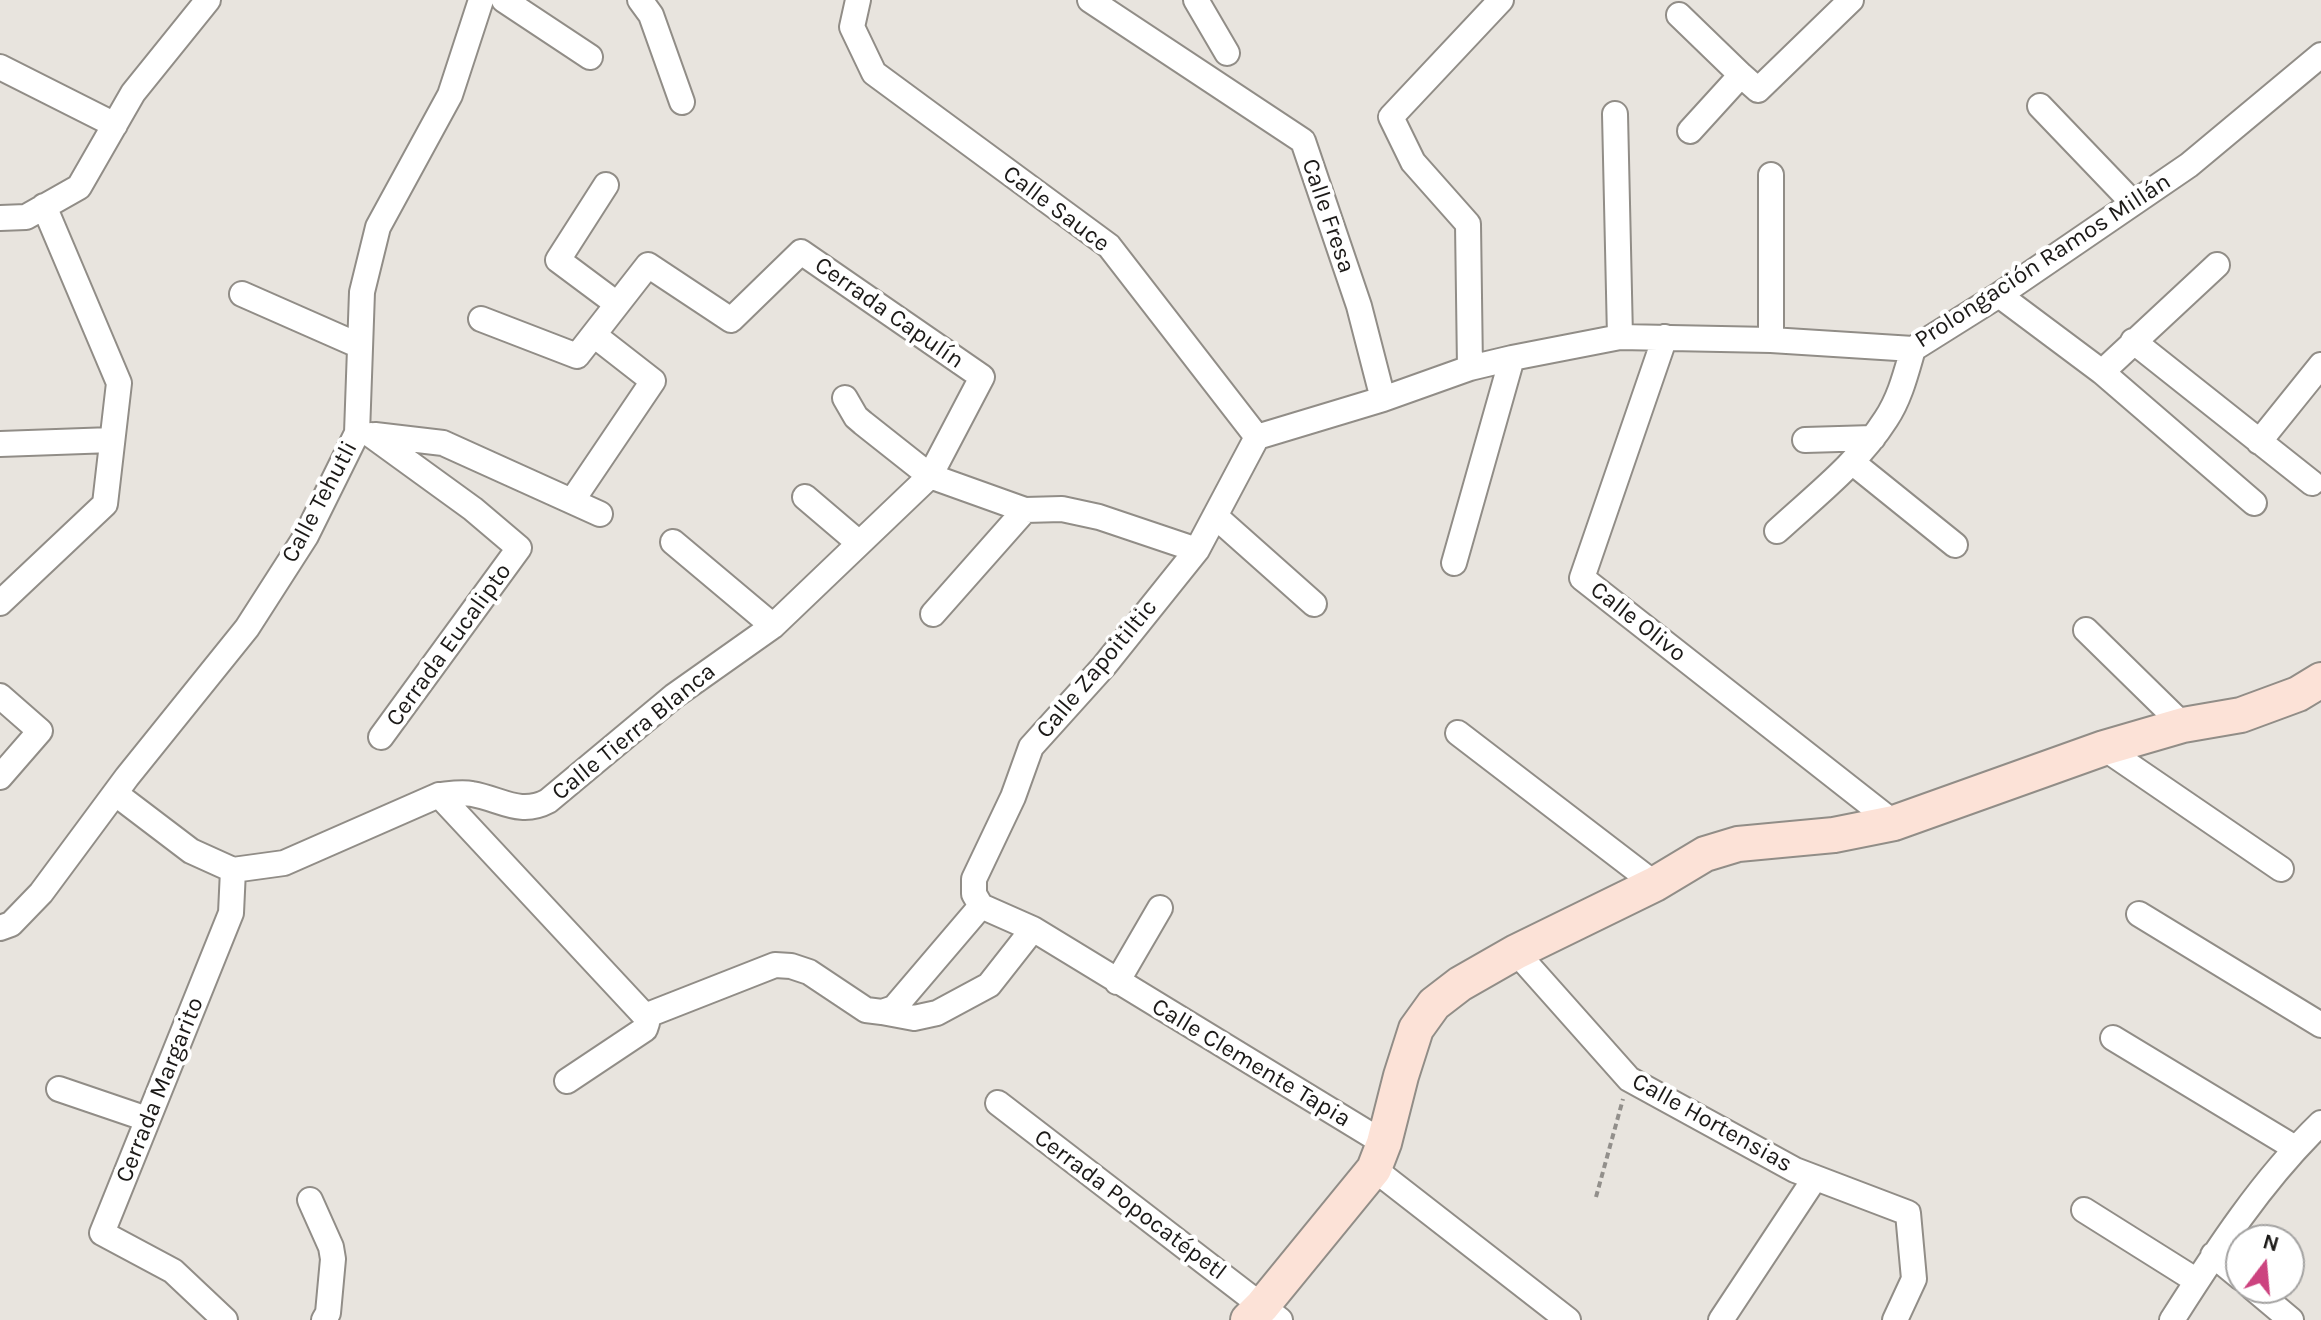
<!DOCTYPE html>
<html>
<head>
<meta charset="utf-8">
<style>
  body { margin:0 }
  #map { position:relative; width:2321px; height:1320px; overflow:hidden; background:#e8e4de; font-family:Karla,sans-serif }
  canvas { display:block }
  .north { position:absolute; left:2225px; top:1224px; width:80px; height:80px; box-sizing:border-box; background:#fff; border:2px solid #a4a3a2; border-radius:50%; rotate:16deg; font-size:22px; font-weight:700; line-height:32px; text-align:center; color:#1b1917 }
  .north::after { content:''; display:block; margin:auto; width:28px; height:36px; background:#cc437f; clip-path:polygon(50% 0,100% 100%,50% 72%,0 100%) }
</style>
</head>
<body>
<div id="map">
<canvas width="2321" height="1320"></canvas>
<div class="north">N</div>
</div>
<script>
const g = document.querySelector('canvas').getContext('2d');
g.lineJoin = 'round';
function trace(path, color, width, dash) {
  g.strokeStyle = color;
  g.lineWidth = width;
  g.lineCap = dash ? 'butt' : 'round';
  g.setLineDash(dash || []);
  g.stroke(path);
}
function drawText(font, color, halo, rows, align = 'center') {
  g.font = font + ' Karla,sans-serif';
  g.lineWidth = 8;
  g.setLineDash([]);
  g.textBaseline = 'middle';
  g.strokeStyle = halo;
  g.fillStyle = color;
  for (const [text, x, y, turn = 0] of rows) {
    g.save();
    g.translate(x, y);
    g.rotate((+turn || 0) * Math.PI / 180);
    g.textAlign = isNaN(turn) ? turn : align;
    if (halo) g.strokeText(text, 0, 0);
    g.fillText(text, 0, 0);
    g.restore();
  }
}
const street = new Path2D(`
  M 504,0 L 590,57
  M 640,0 L 651,15 L 682,102
  M 858,0 L 852,27 L 874,73 L 1109,246 L 1257,437
  M 1090,0 L 1303,141 L 1359,306 L 1383,399
  M 1196,0 L 1227,53
  M 1679,15 L 1741,75 L 1690,131
  M 0,67 L 115,125
  M 1741,75 L 1758,90 L 1851,0
  M 2040,106 L 2133,203
  M 1615,114 L 1620,337
  M 1771,175 L 1771,340
  M 606,185 L 558,260 L 617,304
  M 0,218 L 26,217 L 79,187 L 133,93 L 208,0
  M 242,294 L 360,346
  M 1999,295 L 2102,372 L 2254,503
  M 1665,337 L 1582,578 L 1894,823
  M 2133,341 L 2312,483
  M 1470,368 L 1468,224 L 1413,162 L 1391,117 L 1501,0
  M 2102,372 L 2217,265
  M 845,398 L 856,417 L 863,423 L 930,476 L 1025,510 L 1062,509 L 1099,517 L 1197,550
  M 371,435 L 473,509 L 519,548 L 381,737
  M 375,435 L 443,443 L 600,514
  M 1257,437 L 1383,399 L 1470,368 L 1512,358 L 1620,337 L 1771,340 L 1913,349 L 1999,295 L 2189,165 L 2321,55
  M 1805,440 L 1873,438
  M 2259,442 L 2321,365
  M 0,444 L 112,440
  M 1852,462 L 1955,545
  M 805,497 L 859,543
  M 572,501 L 653,381 L 594,335
  M 1215,516 L 1314,604
  M 1777,531 C 1815,496 1858,463 1886,419 C 1900,398 1906,373 1913,349
  M 673,542 L 773,626
  M 1454,563 L 1512,358
  M 0,603 L 105,504 L 119,383 L 44,206
  M 933,614 L 1025,510
  M 2086,630 L 2183,725
  M 0,696 L 40,731 L 0,777
  M 1458,733 L 1655,884
  M 2104,748 L 2281,869
  M 116,794 L 191,851 L 233,870 L 284,863 L 439,795 C 450,794 462,792 472,794 C 501,799 520,816 548,801 L 674,696 L 773,626 L 930,476 L 982,377 L 801,252 L 731,320 L 648,265 L 577,356 L 481,319
  M 439,795 L 645,1016 L 647,1023 L 645,1029 L 567,1081
  M 2139,914 L 2321,1025
  M 0,928 L 11,924 L 41,893 L 127,777 L 247,628 L 306,536 L 357,433 L 362,292 L 378,227 L 450,95 L 481,0
  M 1033,929 L 981,906 L 974,894 L 974,879 L 1013,797 L 1031,747 L 1104,666 L 1197,550 L 1257,437
  M 1516,952 L 1629,1079 L 1795,1170 L 1908,1213 L 1914,1279 L 1895,1320
  M 1117,982 L 1160,908
  M 882,1012 L 914,1018 L 937,1013 L 989,985 L 1033,929 L 1384,1143
  M 645,1016 L 775,965 L 791,966 L 809,972 L 866,1010 L 882,1012 L 894,1008 L 981,906
  M 2113,1038 L 2295,1148
  M 59,1089 L 147,1119
  M 998,1103 L 1280,1320
  M 1374,1169 L 1568,1320
  M 310,1200 L 331,1247 L 333,1259 L 328,1313 L 324,1320
  M 2084,1210 L 2197,1281
  M 2213,1255 L 2241,1278
  M 2253,1288 L 2291,1320
  M 225,1320 L 173,1271 L 102,1233 L 231,913 L 233,870
  M 1721,1320 L 1815,1178
  M 2172,1320 C 2216,1251 2262,1180 2321,1123`);
const secondary = new Path2D(`
  M 1248,1320 L 1262,1306 L 1374,1169 L 1384,1143 L 1401,1076 L 1416,1029 L 1434,1004 L 1460,984 L 1516,952 L 1655,884 L 1705,854 L 1738,844 L 1834,835 L 1894,823 L 2104,748 L 2183,725 L 2241,715 L 2298,694 L 2321,680`);
trace(street, '#918d87', 28);
trace(secondary, '#918d87', 38);
trace(new Path2D(`
  M 1596,1197 L 1623,1099`), '#928f8b', 4, [6, 4]);
trace(street, '#fff', 24);
trace(secondary, '#fce2d7', 34);
drawText('24px', '#1b1917', '#fff', [
  ["Calle Sauce",1056,209,37],
  ["Calle Fresa",1328,216,71],
  ["Prolongación Ramos Millán",2043,261,-33],
  ["Cerrada Capulín",889,313,35],
  ["Calle Tehutli",320,502,-62],
  ["Calle Olivo",1638,622,38],
  ["Cerrada Eucalipto",449,645,-54],
  ["Calle Zapoitiltic",1097,669,-50],
  ["Calle Tierra Blanca",634,732,-39],
  ["Calle Clemente Tapia",1251,1063,31],
  ["Cerrada Margarito",160,1090,-68],
  ["Calle Hortensias",1712,1123,29],
  ["Cerrada Popocatépetl",1130,1205,37]
]);
</script>
</body>
</html>
